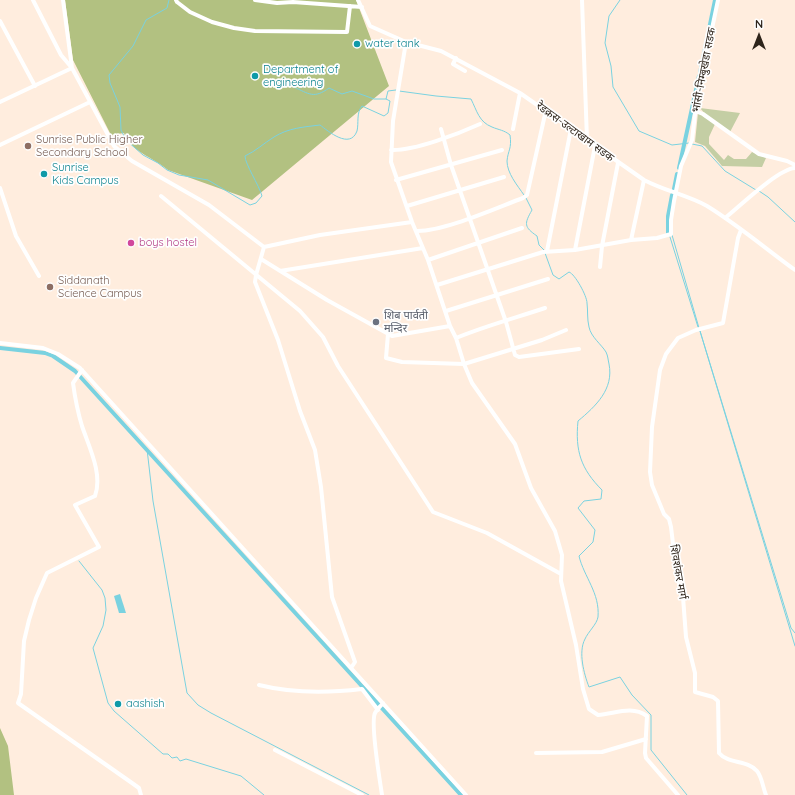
<!DOCTYPE html>
<html>
<head>
<meta charset="utf-8">
<style>
  body { margin:0 }
  #map { position:relative; width:795px; height:795px; overflow:hidden; background:#ffedde; font-family:Quicksand,sans-serif }
  canvas { display:block }
  .north { position:absolute; left:739px; top:16px; width:40px; height:40px; -webkit-text-stroke:3px #fefefe; paint-order:stroke; rotate:0deg; font-size:11px; font-weight:700; line-height:16px; text-align:center; color:#2e241a }
  .north::after { content:''; display:block; margin:auto; width:14px; height:18px; background:#2e241a; clip-path:polygon(50% 0,100% 100%,50% 72%,0 100%) }
</style>
</head>
<body>
<div id="map">
<canvas width="795" height="795"></canvas>
<div class="north">N</div>
</div>
<script>
const g = document.querySelector('canvas').getContext('2d');
g.lineJoin = 'round';
function fill(path, color) {
  g.fillStyle = color;
  g.fill(path, 'evenodd');
}
function trace(path, color, width, dash) {
  g.strokeStyle = color;
  g.lineWidth = width;
  g.lineCap = dash ? 'butt' : 'round';
  g.setLineDash(dash || []);
  g.stroke(path);
}
function drawText(font, color, halo, rows, align = 'center') {
  g.font = font + ' Quicksand,"Noto Sans Devanagari",sans-serif';
  g.lineWidth = 3.5;
  g.setLineDash([]);
  g.textBaseline = 'middle';
  g.strokeStyle = halo;
  g.fillStyle = color;
  for (const [text, x, y, turn = 0] of rows) {
    g.save();
    g.translate(x, y);
    g.rotate((+turn || 0) * Math.PI / 180);
    g.textAlign = isNaN(turn) ? turn : align;
    if (halo) g.strokeText(text, 0, 0);
    g.fillText(text, 0, 0);
    g.restore();
  }
}
fill(new Path2D(`
  M 700,108 L 740,113 L 730,132 L 707,116 Z
  M 698,113 L 715,124 L 709,137 L 709,144 L 724,160 L 728,155 L 734,159 L 746,159 L 752,152 L 766,158 L 762,167 L 722,166 L 705,146 L 695,142 Z`), '#c4cea4');
fill(new Path2D(`
  M 65,0 L 356,0 L 389,86 L 252,200 L 168,170 C 153,157 131,152 124,133 L 111,135 L 73,60 Z
  M 0,728 L 8,746 L 14,795 L 0,795 Z`), '#b2c181');
fill(new Path2D(`
  M 120,594 L 126,613 L 119,613 L 114,596 Z`), '#7ad2e0');
trace(new Path2D(`
  M 169,0 L 167,8 L 146,20 L 133,46 L 109,75 L 110,83 L 120,107 L 121,130 L 126,140 L 143,155 L 158,163 L 167,170 L 179,175 L 208,180 L 250,205 L 256,203 L 262,196 C 259,185 245,164 245,156 C 256,151 264,143 274,137 C 288,128 304,127 320,125 C 328,131 350,150 357,131 C 359,123 356,113 362,106 L 384,116 L 388,113 L 390,101 L 386,99 L 388,91 L 396,90
  M 620,0 L 609,16 L 605,43 L 611,66 L 613,87 L 639,131 L 672,145 L 689,143
  M 294,87 C 309,94 314,99 329,88 L 342,94 L 352,91 L 374,99 L 386,99
  M 399,91 L 436,96 L 471,99 C 477,111 479,122 492,127 C 499,130 504,130 510,135 C 512,149 508,150 507,161 C 507,173 517,185 524,195
  M 692,144 L 702,146 L 725,171 L 756,190
  M 759,191 L 768,197 L 795,222
  M 526,198 L 532,210 C 524,224 524,227 537,236 L 539,245 L 544,250
  M 672,235 L 699,328
  M 670,237 L 698,327
  M 545,253 L 553,275 L 559,279 L 569,272 C 575,274 587,296 587,303 C 588,311 587,319 589,327 C 591,337 601,344 606,352 C 608,356 608,360 609,364 C 614,389 596,406 578,421 C 575,451 581,469 602,490 L 601,499 L 584,501 L 578,508 L 595,530 L 593,542 L 579,556 C 584,577 600,593 598,617 C 597,624 588,632 585,639 C 578,652 584,674 589,687 L 620,677 L 632,695 L 651,715 L 651,750 L 687,795
  M 700,331 L 795,646
  M 700,331 L 791,628 L 795,633
  M 147,449 L 153,501 L 187,693 L 198,705 L 211,713 L 369,795
  M 79,561 L 102,590 L 105,598 L 106,610 L 103,626 L 93,648 L 108,703 L 114,711 L 163,754 L 168,754 L 172,758 L 177,757 L 180,761 L 186,759 L 241,776 L 264,795`), '#7ad2e0', 1);
trace(new Path2D(`
  M 700,73 L 715,0
  M 679,168 L 699,76
  M 674,189 L 677,174
  M 668,233 L 668,216 L 672,195
  M 0,348 L 45,353 L 53,356 L 75,371 L 461,795`), '#7ad2e0', 4);
trace(new Path2D(`
  M 63,0 L 72,68 L 114,146 L 132,161 L 209,205 L 264,247 L 256,275 L 255,282 L 278,340 L 300,411 L 315,450 L 321,487 L 332,597 L 355,662 L 351,668 L 466,795
  M 176,0 L 177,2 L 190,12 L 212,22 L 234,28 L 255,31 L 347,32 L 350,6
  M 255,0 L 277,3 L 293,2 L 362,7
  M 358,0 L 370,26 L 406,42 L 441,51 L 520,93 L 644,180 C 665,191 687,195 707,206 C 738,225 766,249 795,270
  M 582,0 L 587,140
  M 0,21 L 35,86
  M 406,42 L 393,121 L 391,162 L 412,222 L 428,260 L 450,326 L 456,338 L 464,364 L 472,383 L 515,444 L 531,488 L 555,531 L 562,555 L 561,581 L 576,645 L 583,689 L 589,709 L 598,715 C 615,714 631,705 647,716 L 645,753 L 646,758 L 678,795
  M 456,58 L 453,64 L 465,71
  M 0,102 L 72,68 L 61,55 L 33,0
  M 695,111 L 703,114 L 759,154 L 787,161 L 795,165
  M 441,129 L 451,165 L 506,322 L 515,355 L 519,357 L 579,349
  M 513,129 L 520,93
  M 0,145 L 90,102
  M 391,150 C 414,151 458,134 480,124
  M 396,180 L 502,150
  M 0,188 L 16,236 L 39,276
  M 161,196 L 300,311 L 323,337 L 338,366 L 433,512 L 487,533 L 561,574
  M 407,206 L 504,177
  M 725,218 C 740,206 778,169 795,168
  M 741,230 L 738,238 L 723,323 L 696,330 L 678,338 L 666,354 L 660,370 L 652,427 L 650,472 L 652,485 L 664,514 L 669,519 L 671,527 L 677,577 L 683,597 L 686,637 L 695,673 L 695,692 L 713,697 L 718,701 L 719,753 C 728,764 748,760 757,771 C 762,777 763,788 766,795
  M 416,231 C 443,232 496,208 523,198 L 527,195 L 546,110
  M 631,240 L 644,180
  M 264,247 L 320,235 L 412,222
  M 575,250 L 595,146
  M 547,251 L 571,129
  M 261,259 L 327,300 L 392,336 L 450,326
  M 428,260 L 522,228
  M 600,267 L 602,246 L 618,163
  M 280,271 L 423,248
  M 437,285 L 543,252 L 575,250 L 631,240 L 657,238 L 671,234 L 671,220 L 674,201 L 681,166 L 692,140 L 696,105 L 718,0
  M 446,311 L 548,279
  M 388,334 L 386,358 L 402,362 L 464,364 L 542,340 L 566,330
  M 456,338 C 485,326 515,318 545,308
  M 0,343 L 43,348 L 58,354 L 80,368 L 351,668
  M 82,370 L 73,383 C 75,398 78,413 82,426 C 89,447 103,474 95,496 L 75,505 L 99,547 L 47,573 L 36,598 L 29,620 L 24,641 L 21,694 L 18,703 L 132,783 L 139,788 L 141,795
  M 259,685 C 291,693 328,693 362,689 L 378,710
  M 275,750 L 362,795
  M 536,753 L 602,752 L 646,739
  M 382,795 C 380,781 370,723 375,713 C 377,709 381,706 383,703`), '#fff', 4);
for (const [x, y, r, color] of [
  [357,44,4,"#0f9aa8"],
  [255,76,4,"#0f9aa8"],
  [28,146,4,"#8d6e63"],
  [44,174,4,"#0f9aa8"],
  [131,243,4,"#d1479c"],
  [50,287,4,"#8d6e63"],
  [376,322,4,"#6b7280"],
  [118,704,4,"#0f9aa8"]
]) {
  const dot = new Path2D();
  dot.arc(x, y, r, 0, 2 * Math.PI);
  g.fillStyle = color;
  g.fill(dot);
  trace(dot, '#fefefe', 1.5);
}
drawText('11px', '#0d838f', '#fefefe', [
  ["water tank",365,44],
  ["Department of",263,70],
  ["engineering",263,83],
  ["Sunrise",52,168],
  ["Kids Campus",52,181],
  ["aashish",126,704]
], 'left');
drawText('11px', '#2e241a', '#fefefe', [
  ["भांसी-निम्बुखेडा सडक",704,70,-79],
  ["रेडक्रस-उल्टाखाम सडक",575,132,36],
  ["शिवशंकर मार्ग",678,572,80]
]);
drawText('11px', '#785e54', '#fefefe', [
  ["Sunrise Public Higher",36,140],
  ["Secondary School",36,153],
  ["Siddanath",58,281],
  ["Science Campus",58,294]
], 'left');
drawText('11px', '#b23c85', '#fefefe', [
  ["boys hostel",139,243]
], 'left');
drawText('11px', '#5b616d', '#fefefe', [
  ["शिब पार्वती",384,316],
  ["मन्दिर",384,329]
], 'left');
</script>
</body>
</html>
